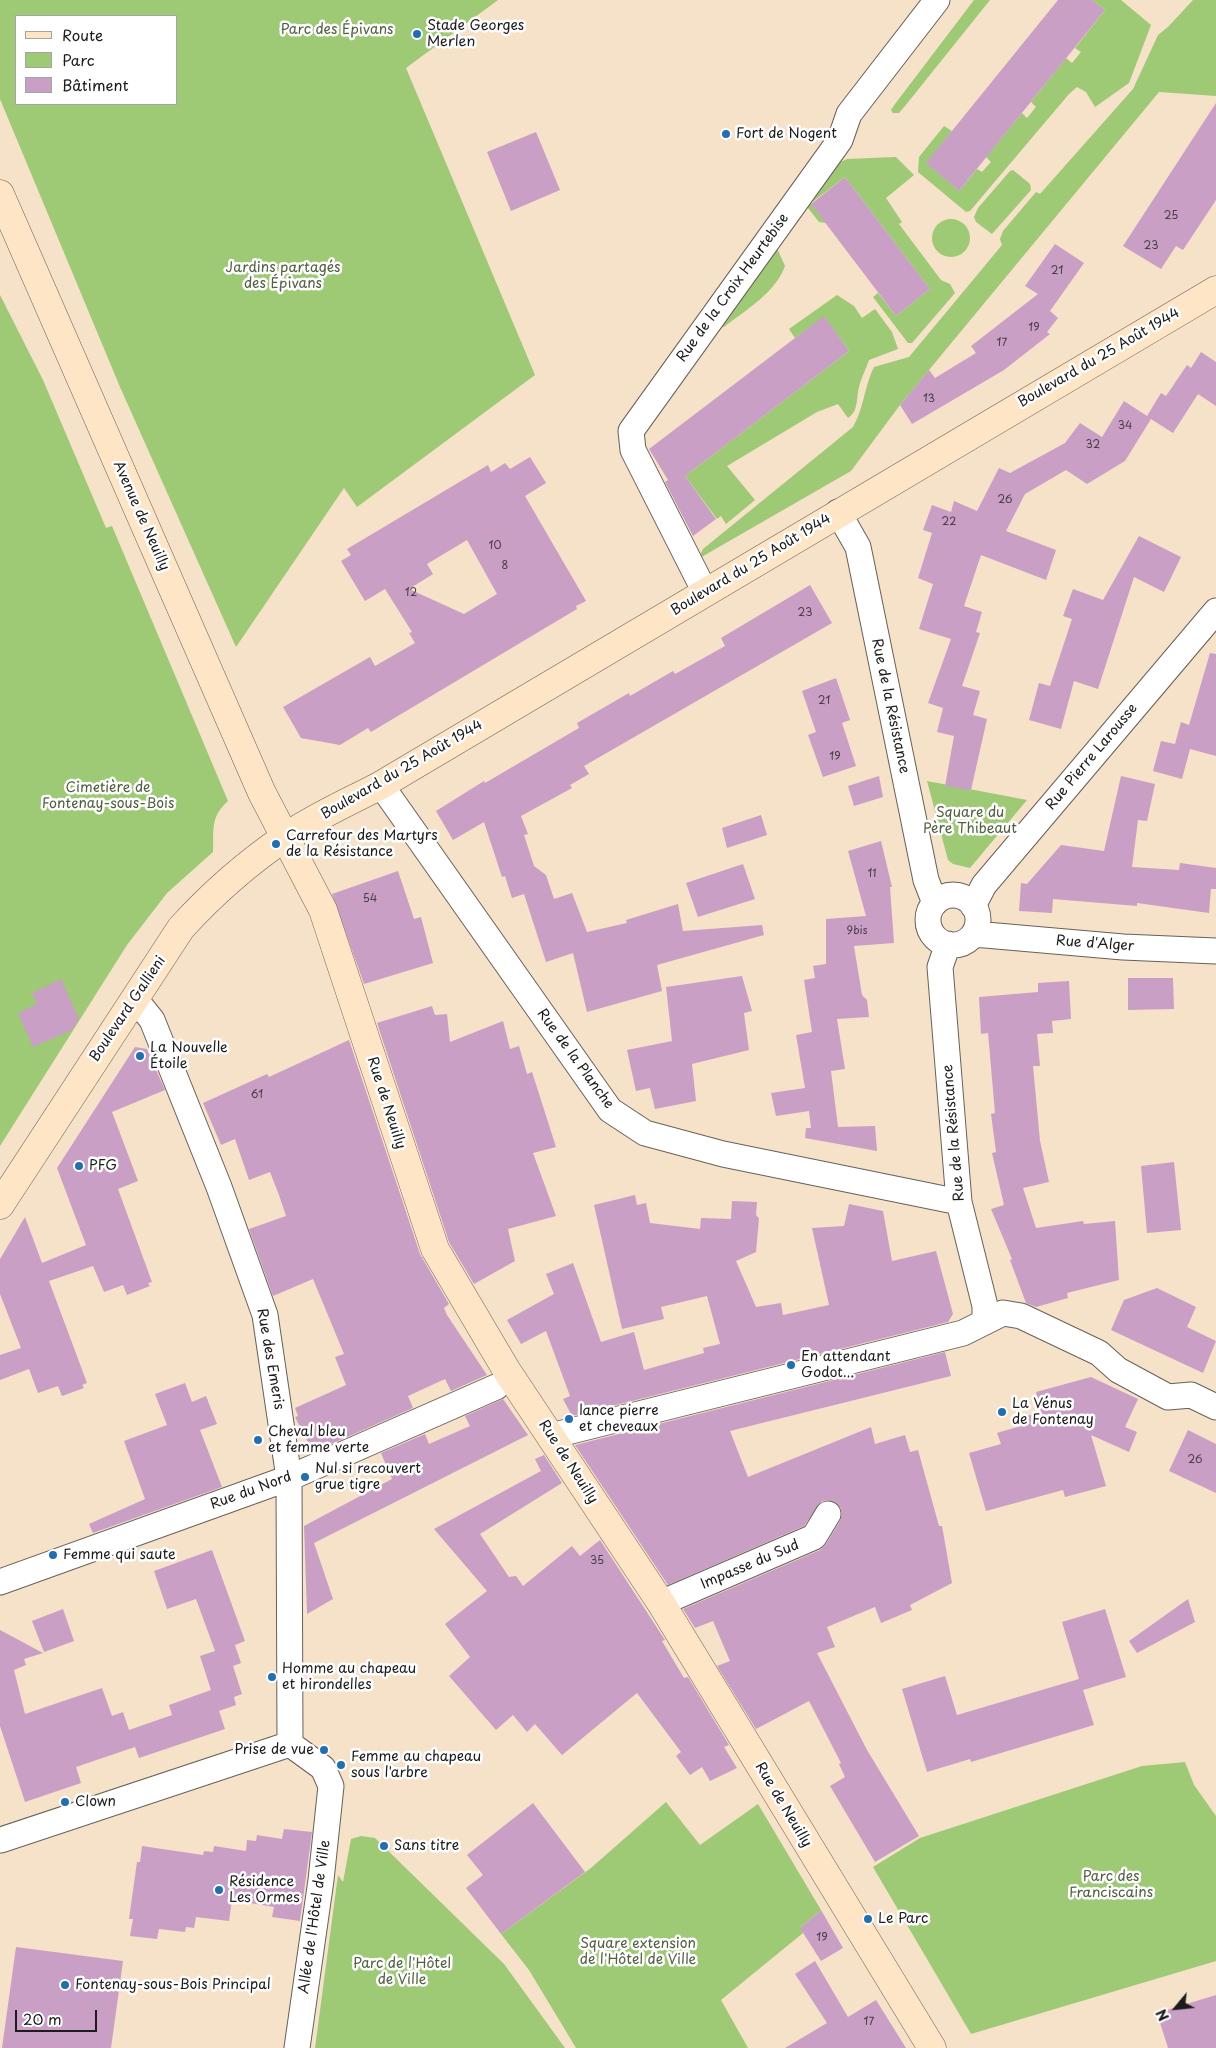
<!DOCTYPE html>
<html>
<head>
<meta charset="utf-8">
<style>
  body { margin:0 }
  #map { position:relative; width:1216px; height:2048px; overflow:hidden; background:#f6e1c9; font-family:"Playpen Sans",sans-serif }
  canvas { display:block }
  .legend { position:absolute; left:15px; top:15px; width:162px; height:90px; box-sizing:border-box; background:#fff; border:1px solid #a4a4a4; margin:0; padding:6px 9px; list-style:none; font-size:15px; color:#1c1c1c }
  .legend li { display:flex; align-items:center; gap:10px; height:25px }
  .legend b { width:25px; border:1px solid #a4a4a4 }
  .north { position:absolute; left:1151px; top:1983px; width:50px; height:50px; -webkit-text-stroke:4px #fff; paint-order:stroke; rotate:242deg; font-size:14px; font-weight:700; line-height:20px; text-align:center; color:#1c1c1c }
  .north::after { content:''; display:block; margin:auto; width:18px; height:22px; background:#1c1c1c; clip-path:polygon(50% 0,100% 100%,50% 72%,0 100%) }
  .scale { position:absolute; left:15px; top:2010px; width:82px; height:22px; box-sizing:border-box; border:2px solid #1c1c1c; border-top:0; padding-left:6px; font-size:15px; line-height:18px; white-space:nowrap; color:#1c1c1c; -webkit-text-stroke:4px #fff; paint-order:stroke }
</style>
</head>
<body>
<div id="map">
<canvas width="1216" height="2048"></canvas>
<ul class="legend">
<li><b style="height:6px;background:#fee5c5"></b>Route</li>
<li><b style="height:14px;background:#9ec975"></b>Parc</li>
<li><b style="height:14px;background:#ca9fc6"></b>Bâtiment</li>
</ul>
<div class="north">N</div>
<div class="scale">20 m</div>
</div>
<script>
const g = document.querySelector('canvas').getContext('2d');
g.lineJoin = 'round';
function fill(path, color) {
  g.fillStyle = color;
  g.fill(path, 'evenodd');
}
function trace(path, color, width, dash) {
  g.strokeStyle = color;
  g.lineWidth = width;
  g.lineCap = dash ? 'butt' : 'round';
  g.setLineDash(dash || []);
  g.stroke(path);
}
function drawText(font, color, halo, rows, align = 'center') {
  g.font = font + ' "Playpen Sans",sans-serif';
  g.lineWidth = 5;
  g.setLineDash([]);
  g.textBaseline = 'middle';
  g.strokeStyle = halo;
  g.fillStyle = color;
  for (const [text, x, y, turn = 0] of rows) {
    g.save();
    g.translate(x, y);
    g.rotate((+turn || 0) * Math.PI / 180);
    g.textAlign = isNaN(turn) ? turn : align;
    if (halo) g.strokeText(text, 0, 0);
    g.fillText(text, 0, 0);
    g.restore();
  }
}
fill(new Path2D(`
  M 0,0 L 498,0 L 406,68 L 535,375 L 357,507 L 344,488 L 236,647 L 120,387 L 0,99 ZM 16,16 L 176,16 L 176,104 L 16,104 Z
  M 974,0 L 990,0 L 905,106 L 899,113 L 893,113 L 891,110 L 895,104 Z
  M 1092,0 L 1121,0 L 1151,25 L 1129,83 L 1095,107 L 1086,92 L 1077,87 L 1069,94 L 970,211 L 966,212 L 918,172 L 919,157 L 944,126 L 952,131 L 927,163 L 959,191 L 977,169 L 982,172 L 991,162 L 986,157 L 1022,113 L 1027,118 L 1036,107 L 1031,102 L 1066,58 L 1072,63 L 1081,52 L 1075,48 L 1105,10 Z
  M 1193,0 L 1216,0 L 1216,96 L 1159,92 L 900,405 L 851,471 L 698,559 L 703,549 L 853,427 C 864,408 864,387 874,367 L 909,357 L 1002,245 L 1000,239 L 1003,231 L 1036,192 L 1040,194 L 1133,89 L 1158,35 L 1168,27 Z
  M 896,157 L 914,175 L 886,198 L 902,222 L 899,224 L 941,280 L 950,284 L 955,293 L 912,343 L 908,343 L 873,297 L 878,293 L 896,316 L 930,289 L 845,177 L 811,203 L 826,223 L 819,222 L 808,208 L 808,201 L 836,164 L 847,159 Z
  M 1013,170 L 1030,184 L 1031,190 L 992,234 L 976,222 L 974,217 L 978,208 L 1010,171 Z
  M932 238a19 19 0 1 1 38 0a19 19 0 1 1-38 0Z
  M 776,246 L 785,266 C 775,293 746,310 724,327 L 718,327 Z
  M 0,295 L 43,380 L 106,528 L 112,526 L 228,801 C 210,817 214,830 213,852 L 167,893 L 127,945 L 0,1146 Z
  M 837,295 L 854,306 L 862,318 L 875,309 L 892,332 L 898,349 L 869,360 C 866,369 861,378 859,387 C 856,398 859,411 848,418 L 838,404 L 817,412 L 727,466 L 755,500 L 726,524 L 721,516 L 717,519 L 685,476 L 849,351 L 824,317 L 795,338 L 789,329 Z
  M 927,781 L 1027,800 L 970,868 L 953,864 L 948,860 Z
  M 1185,1762 L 1194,1785 L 1216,1816 L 1216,1961 L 971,2034 L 873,1867 L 920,1838 L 1142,1766 Z
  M 666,1802 L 700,1845 L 758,1804 L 821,1910 L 801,1927 L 803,1933 L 721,2000 L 748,2048 L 576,2048 L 529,1970 L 501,1934 L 591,1868 Z
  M 361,1836 L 375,1838 L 504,1964 L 565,2048 L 315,2048 L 338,1875 L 343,1882 L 351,1839 Z`), '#9ec975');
fill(new Path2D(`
  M 1058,0 L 1092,0 L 1105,10 L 959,191 L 926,163 Z
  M 1216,103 L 1216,200 L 1183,250 L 1176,246 L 1161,269 L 1123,246 Z
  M 536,132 L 560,190 L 511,211 L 487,152 Z
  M 845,177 L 930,289 L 896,316 L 811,204 Z
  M 1055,244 L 1084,263 L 1050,311 L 1058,318 L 1047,332 L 1050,334 L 1004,370 L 912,424 L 900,405 L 929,370 L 935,378 L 976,353 L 971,346 L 1038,294 L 1025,286 Z
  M 824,316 L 849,351 L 685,476 L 716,519 L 693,536 L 665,482 L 668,480 L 649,449 Z
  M 1201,352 L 1216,362 L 1216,406 L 1198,394 L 1173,433 L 1151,419 L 1125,461 L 1087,484 L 1066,470 L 1025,494 L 1006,531 L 1056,550 L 1046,580 L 981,555 L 964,606 L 982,612 L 976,632 L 980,633 L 962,686 L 980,691 L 973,715 L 987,719 L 971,790 L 945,786 L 954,736 L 937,732 L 943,708 L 928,703 L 951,639 L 919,629 L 933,584 L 918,578 L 932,533 L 923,530 L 932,505 L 951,512 L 954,501 L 977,511 L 999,468 L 1010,473 L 1065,443 L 1080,423 L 1102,437 L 1124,401 L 1147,416 L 1161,393 L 1166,396 L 1187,365 L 1191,368 Z
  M 530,457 L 546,483 L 525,496 L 586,601 L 576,606 L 577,609 L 371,732 L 368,728 L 340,745 L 301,738 L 283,707 L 370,657 L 375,666 L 415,643 L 409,633 L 412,632 L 385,589 L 365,601 L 341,561 L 351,555 L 347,549 L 488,465 L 491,472 L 505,463 L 510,469 ZM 467,540 L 497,594 L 464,614 L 409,589 L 433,574 L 427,564 Z
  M 1139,536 L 1181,557 L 1164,592 L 1134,577 L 1098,689 L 1074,681 L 1061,729 L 1029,720 L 1039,683 L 1050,686 L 1072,619 L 1063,616 L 1073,589 L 1103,600 Z
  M 810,585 L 832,623 L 584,766 L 589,774 L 570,785 L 572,788 L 521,816 L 528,834 L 524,835 L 534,866 L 546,875 L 554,899 L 572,893 L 587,932 L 627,923 L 626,920 L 678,904 L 683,931 L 762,925 L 764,935 L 657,965 L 662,991 L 587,1012 L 573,953 L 546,962 L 524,894 L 512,898 L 505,876 L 502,877 L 484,822 L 453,840 L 436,811 L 484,781 L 485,783 L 579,728 L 577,723 L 629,693 L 630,696 L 673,671 L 675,674 L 725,646 L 721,638 Z
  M 1210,653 L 1216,654 L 1216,756 L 1190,749 L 1182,779 L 1153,771 L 1161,741 L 1175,744 L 1181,722 L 1189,725 Z
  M 836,678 L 850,720 L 842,723 L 856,766 L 823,777 L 808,735 L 816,732 L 802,691 Z
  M 879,776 L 883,797 L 854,806 L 848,786 Z
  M 1121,776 L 1155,784 L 1147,821 L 1138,820 L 1132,867 L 1179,870 L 1180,863 L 1216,868 L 1216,889 L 1211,889 L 1209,913 L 1137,903 L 1137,906 L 1053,899 L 1052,913 L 1019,911 L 1021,883 L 1027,884 L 1061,845 L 1104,851 Z
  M 761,815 L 767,835 L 727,848 L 722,828 Z
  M 881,841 L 892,887 L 890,887 L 894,943 L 854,946 L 862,995 L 867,1000 L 869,1017 L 837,1019 L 845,1069 L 831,1071 L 838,1127 L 875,1126 L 877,1151 L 805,1138 L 806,1128 L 811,1128 L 809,1111 L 776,1116 L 771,1093 L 805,1088 L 796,1035 L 812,1032 L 804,980 L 815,978 L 813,966 L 826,964 L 826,919 L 866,916 L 848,851 Z
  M 743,864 L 755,899 L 698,917 L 686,883 Z
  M 398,871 L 414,919 L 421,917 L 433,963 L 364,984 L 332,894 Z
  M 742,976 L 752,1011 L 744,1013 L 749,1050 L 692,1064 L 696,1101 L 655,1109 L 650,1088 L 636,1091 L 627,1050 L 672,1041 L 666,987 Z
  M 1128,978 L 1173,978 L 1174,1009 L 1128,1010 Z
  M 61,979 L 79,1019 L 72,1030 L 33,1047 L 18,1013 L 37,1004 L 32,993 Z
  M 1069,981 L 1071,1019 L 1052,1021 L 1053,1033 L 1037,1034 L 1040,1066 L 1033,1066 L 1040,1141 L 1049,1182 L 1023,1188 L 1036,1228 L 1083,1221 L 1084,1224 L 1115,1221 L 1119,1280 L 1067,1293 L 1068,1298 L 1036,1307 L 1026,1303 L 1010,1260 L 1012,1259 L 991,1209 L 1004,1205 L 992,1153 L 996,1152 L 991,1114 L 995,1113 L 988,1033 L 981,1034 L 979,997 L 1038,992 L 1038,983 Z
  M 432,1006 L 435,1015 L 447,1014 L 450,1042 L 503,1021 L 510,1049 L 519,1046 L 527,1074 L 532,1072 L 556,1147 L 533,1153 L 556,1216 L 508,1229 L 515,1261 L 474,1284 L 449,1242 L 377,1023 Z
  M 349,1040 L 420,1254 L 449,1304 L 444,1308 L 447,1315 L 487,1375 L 451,1391 L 445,1379 L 408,1396 L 413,1408 L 313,1452 L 295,1417 L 298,1416 L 295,1408 L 346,1385 L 335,1357 L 344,1354 L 313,1279 L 273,1296 L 249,1229 L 286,1216 L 279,1195 L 270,1172 L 249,1180 L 235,1139 L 221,1145 L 203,1103 L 267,1074 L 269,1077 Z
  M 135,1047 L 147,1049 L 165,1090 L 112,1112 L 138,1181 L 118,1189 L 152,1282 L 148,1283 L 150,1286 L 127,1295 L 123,1285 L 104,1292 L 93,1266 L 49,1281 L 87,1383 L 82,1385 L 84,1388 L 62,1396 L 58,1386 L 38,1393 L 29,1369 L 0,1380 L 0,1355 L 21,1348 L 0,1294 L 0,1259 L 25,1217 L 42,1263 L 86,1245 L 57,1168 Z
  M 1174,1162 L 1181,1230 L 1147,1233 L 1141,1166 Z
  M 635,1195 L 637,1205 L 646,1203 L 650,1223 L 700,1229 L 701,1218 L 731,1219 L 732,1201 L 757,1202 L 756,1215 L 759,1218 L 756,1252 L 736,1261 L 756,1307 L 781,1303 L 783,1315 L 829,1305 L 812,1228 L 844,1226 L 849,1204 L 883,1211 L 892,1261 L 936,1251 L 953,1314 L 948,1322 L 572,1416 L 563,1399 L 570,1396 L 546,1331 L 521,1344 L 507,1320 L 554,1294 L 546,1274 L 573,1263 L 601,1342 L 634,1332 L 644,1370 L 704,1353 L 703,1348 L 720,1344 L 707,1296 L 661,1307 L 664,1319 L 622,1329 L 594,1205 Z
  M 1157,1288 L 1196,1307 L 1187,1327 L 1216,1341 L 1203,1373 L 1111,1330 L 1124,1300 Z
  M 945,1352 L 951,1376 L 730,1431 L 748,1477 L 871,1427 L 875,1444 L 905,1435 L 910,1452 L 918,1450 L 939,1526 L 942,1526 L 952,1583 L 910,1605 L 912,1610 L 881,1623 L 875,1607 L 827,1627 L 835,1647 L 817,1653 L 867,1750 L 919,1836 L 875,1862 L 830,1786 L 845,1777 L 839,1764 L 841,1763 L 809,1701 L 756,1729 L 717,1666 L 730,1661 L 713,1621 L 695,1628 L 683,1609 L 820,1550 L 826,1544 L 840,1521 L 842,1514 L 840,1507 L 829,1500 L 822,1501 L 804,1526 L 668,1585 L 575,1445 Z
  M 1091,1377 L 1138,1399 L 1125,1427 L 1137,1432 L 1129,1452 L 1091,1435 L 1106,1486 L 1065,1497 L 1063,1490 L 986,1511 L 969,1453 L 1001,1444 L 997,1433 L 1024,1425 L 1022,1417 L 1041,1412 L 1036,1392 Z
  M 185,1383 L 192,1402 L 206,1396 L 217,1424 L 200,1430 L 222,1487 L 93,1533 L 89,1524 L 145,1499 L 124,1441 L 167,1425 L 155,1394 Z
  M 503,1399 L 528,1435 L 314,1543 L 333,1599 L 307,1614 L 304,1526 L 392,1479 L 381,1453 L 425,1434 L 429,1444 L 470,1426 L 465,1416 Z
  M 1188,1430 L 1216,1444 L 1216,1493 L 1169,1471 Z
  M 544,1455 L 562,1483 L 480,1534 L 509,1577 L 516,1576 L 523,1586 L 572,1546 L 580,1556 L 600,1540 L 665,1640 L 662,1641 L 684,1678 L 688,1677 L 729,1745 L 724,1747 L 737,1768 L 710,1781 L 702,1767 L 690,1775 L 676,1756 L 681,1752 L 637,1693 L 562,1755 L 535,1724 L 527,1732 L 513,1715 L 496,1730 L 449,1676 L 470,1657 L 445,1624 L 487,1591 L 434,1529 L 541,1471 L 535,1459 Z
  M 212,1550 L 245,1641 L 235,1645 L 241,1663 L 233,1666 L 242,1694 L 234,1697 L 236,1705 L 219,1711 L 225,1729 L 139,1758 L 130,1733 L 135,1747 L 76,1767 L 81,1783 L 25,1802 L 0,1726 L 0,1630 L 43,1653 L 24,1659 L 26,1665 L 14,1670 L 25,1714 L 102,1688 L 112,1716 L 123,1712 L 129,1730 L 172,1715 L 169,1705 L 211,1690 L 200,1656 L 215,1651 L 196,1599 L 167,1609 L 154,1571 Z
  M 1188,1599 L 1195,1622 L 1137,1653 L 1129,1641 Z
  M 63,1609 L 74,1641 L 44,1652 L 32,1621 Z
  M 1105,1609 L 1126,1677 L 1083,1690 L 1094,1725 L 971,1762 L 970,1759 L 927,1772 L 902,1689 L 945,1676 L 957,1715 L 1079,1679 L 1062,1622 Z
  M 533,1803 L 585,1872 L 501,1934 L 466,1888 L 483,1875 L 467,1855 Z
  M 284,1829 L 312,1832 L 300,1921 L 272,1917 L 274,1907 L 232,1900 L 229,1921 L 196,1917 L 194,1928 L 186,1927 L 185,1932 L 159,1929 L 157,1939 L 130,1936 L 133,1919 L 129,1919 L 137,1862 L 140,1862 L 142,1846 L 203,1855 L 204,1851 L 213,1852 L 214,1846 L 246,1851 L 247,1840 L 256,1841 L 257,1835 L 282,1839 Z
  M 821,1910 L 843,1948 L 821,1961 L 800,1928 Z
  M 16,1947 L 123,1961 L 111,2048 L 2,2048 Z
  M 815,1961 L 848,2017 L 876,2000 L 906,2048 L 785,2048 L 827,2023 L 795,1974 Z
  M 1216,1995 L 1216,2048 L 1168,2048 L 1157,2013 Z`), '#ca9fc6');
const street = new Path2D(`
  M 838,512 L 858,547 L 926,880 L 935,903
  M 705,592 L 633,450 L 631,431 L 840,140 L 849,114 L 937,0
  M 381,785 L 610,1110 L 645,1133 L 723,1154 L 959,1202
  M928 920a25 25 0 1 1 50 0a25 25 0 1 1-50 0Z
  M 973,906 L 984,885 L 1216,611
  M 974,934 L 1123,947 L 1216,951
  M 948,944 L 940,967 L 959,1202 L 985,1306 L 985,1321
  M 135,999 L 152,1020 L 219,1187 L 265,1315 L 289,1478 L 290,1744
  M 551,1436 L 963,1333 L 1003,1313 L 1021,1316 L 1099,1353 L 1118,1370 L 1168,1397 L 1191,1395 L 1216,1407
  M 0,1582 L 289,1478 L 496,1387
  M 661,1603 L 814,1537 L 828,1514
  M 290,1744 L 323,1768 L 331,1786 L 321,1880 L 297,2048
  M 1,1840 L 290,1744`);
const secondary = new Path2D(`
  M 0,194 L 262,793 L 323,910 L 435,1249 L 507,1371 L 661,1603 L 932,2048
  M 0,1205 L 181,928 C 212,894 246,864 284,838 C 314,817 349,802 381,785 L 1216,290`);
trace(street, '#686159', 27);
trace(secondary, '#686159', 29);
trace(street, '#fff', 25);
trace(secondary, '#fee5c5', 28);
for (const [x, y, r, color] of [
  [417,34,5,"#1f6fb2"],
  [726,134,5,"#1f6fb2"],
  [276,844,5,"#1f6fb2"],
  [140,1056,5,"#1f6fb2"],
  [79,1166,5,"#1f6fb2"],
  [791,1365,5,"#1f6fb2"],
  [1002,1412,5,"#1f6fb2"],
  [569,1419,5,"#1f6fb2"],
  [258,1440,5,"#1f6fb2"],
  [305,1477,5,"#1f6fb2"],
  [53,1555,5,"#1f6fb2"],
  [272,1677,5,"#1f6fb2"],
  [324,1750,5,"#1f6fb2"],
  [341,1765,5,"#1f6fb2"],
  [65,1802,5,"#1f6fb2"],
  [384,1846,5,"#1f6fb2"],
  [219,1890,5,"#1f6fb2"],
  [868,1919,5,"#1f6fb2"],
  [65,1985,5,"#1f6fb2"]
]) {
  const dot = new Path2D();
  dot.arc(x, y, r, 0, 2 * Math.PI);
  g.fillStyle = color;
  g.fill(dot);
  trace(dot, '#fff', 2);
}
drawText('11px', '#483d46', null, [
  ["25",1171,216],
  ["23",1151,246],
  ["21",1057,271],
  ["19",1034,328],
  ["17",1002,343],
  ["13",929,399],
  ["34",1125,426],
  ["32",1093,445],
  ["26",1005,500],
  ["22",949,522],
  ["10",495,546],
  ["8",505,566],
  ["12",411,593],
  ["23",805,613],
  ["21",824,701],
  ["19",835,757],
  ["11",872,874],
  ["54",370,899],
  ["9bis",857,931],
  ["61",257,1095],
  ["26",1195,1460],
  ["35",597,1561],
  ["19",822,1938],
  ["17",869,2022]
]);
drawText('14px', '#1c1c1c', '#fff', [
  ["Stade Georges",427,26],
  ["Merlen",427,42],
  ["Fort de Nogent",736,134],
  ["Carrefour des Martyrs",286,836],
  ["de la Résistance",286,852],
  ["La Nouvelle",150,1048],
  ["Étoile",150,1064],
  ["PFG",89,1166],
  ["En attendant",801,1357],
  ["Godot...",801,1373],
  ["La Vénus",1012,1404],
  ["de Fontenay",1012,1420],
  ["lance pierre",579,1411],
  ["et cheveaux",579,1427],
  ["Cheval bleu",268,1432],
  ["et femme verte",268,1448],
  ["Nul si recouvert",315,1469],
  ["grue tigre",315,1485],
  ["Femme qui saute",63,1555],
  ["Homme au chapeau",282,1669],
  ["et hirondelles",282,1685],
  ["Prise de vue",314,1750,"right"],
  ["Femme au chapeau",351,1757],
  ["sous l'arbre",351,1773],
  ["Clown",75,1802],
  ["Sans titre",394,1846],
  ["Résidence",229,1882],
  ["Les Ormes",229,1898],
  ["Le Parc",878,1919],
  ["Fontenay-sous-Bois Principal",75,1985]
], 'left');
drawText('14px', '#506140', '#fff', [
  ["Parc des Épivans",337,30],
  ["Jardins partagés",283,268],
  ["des Épivans",283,284],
  ["Cimetière de",108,788],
  ["Fontenay-sous-Bois",108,804],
  ["Square du",970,813],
  ["Père Thibeaut",970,829],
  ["Parc des",1111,1877],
  ["Franciscains",1111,1893],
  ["Square extension",638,1944],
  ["de l'Hôtel de Ville",638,1960],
  ["Parc de l'Hôtel",402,1964],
  ["de Ville",402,1980]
]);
drawText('14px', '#1c1c1c', '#fff', [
  ["Rue de la Croix Heurtebise",733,288,-54],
  ["Boulevard du 25 Août 1944",1099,358,-30],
  ["Avenue de Neuilly",141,516,66],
  ["Boulevard du 25 Août 1944",751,565,-31],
  ["Rue de la Résistance",890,706,78],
  ["Rue Pierre Larousse",1092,757,-50],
  ["Boulevard du 25 Août 1944",402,770,-30],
  ["Rue d'Alger",1095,944,4],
  ["Boulevard Gallieni",128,1009,-56],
  ["Rue de la Planche",575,1059,54],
  ["Rue de Neuilly",386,1103,72],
  ["Rue de la Résistance",954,1133,-95],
  ["Rue des Emeris",270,1359,80],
  ["Rue de Neuilly",568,1462,57],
  ["Rue du Nord",251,1491,-20],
  ["Impasse du Sud",750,1565,-23],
  ["Rue de Neuilly",783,1805,59],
  ["Allée de l'Hôtel de Ville",315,1917,-82]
]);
</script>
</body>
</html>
